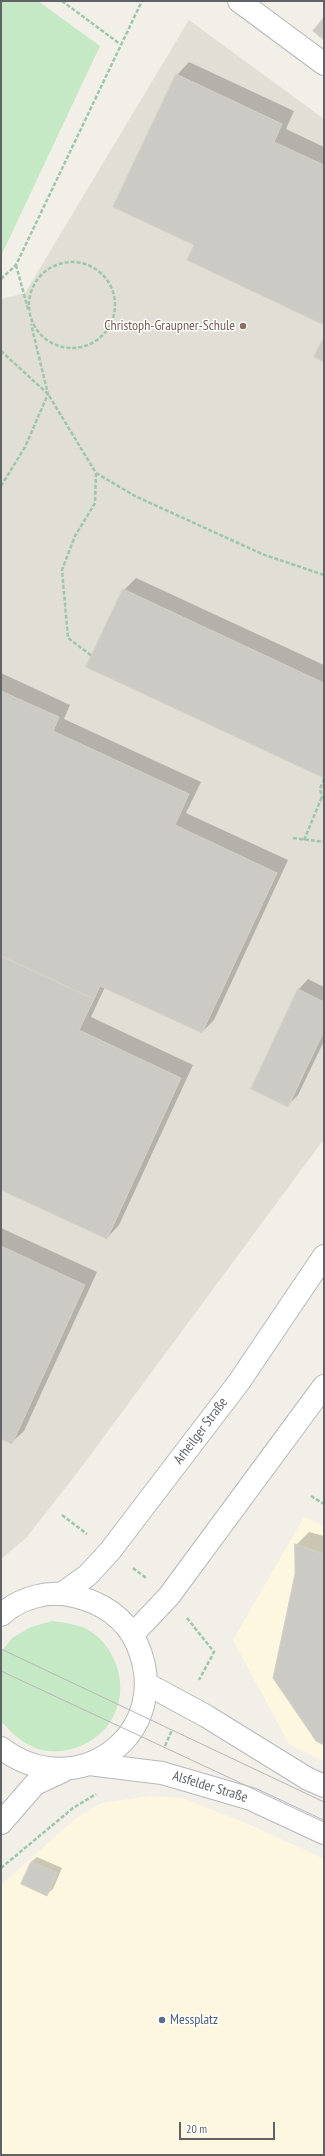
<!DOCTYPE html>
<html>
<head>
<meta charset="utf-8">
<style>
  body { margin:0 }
  #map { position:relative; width:325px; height:2156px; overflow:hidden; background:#f1efe8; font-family:"PT Sans Narrow",sans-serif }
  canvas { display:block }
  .frame { position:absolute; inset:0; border:2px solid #5f6368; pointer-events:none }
  .scale { position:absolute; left:179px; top:2122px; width:96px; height:18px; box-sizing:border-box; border:2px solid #5f6368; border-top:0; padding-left:5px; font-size:12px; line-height:14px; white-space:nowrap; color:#5f6368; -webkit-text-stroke:3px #fff; paint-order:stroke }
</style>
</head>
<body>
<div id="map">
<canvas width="325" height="2156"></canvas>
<div class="frame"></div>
<div class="scale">20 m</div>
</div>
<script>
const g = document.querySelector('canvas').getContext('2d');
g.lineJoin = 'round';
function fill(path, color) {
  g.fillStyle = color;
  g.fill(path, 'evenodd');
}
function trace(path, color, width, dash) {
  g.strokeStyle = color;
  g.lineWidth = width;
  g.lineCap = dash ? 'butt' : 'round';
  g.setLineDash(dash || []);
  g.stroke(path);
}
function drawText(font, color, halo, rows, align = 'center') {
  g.font = font + ' "PT Sans Narrow",sans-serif';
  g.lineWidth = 3;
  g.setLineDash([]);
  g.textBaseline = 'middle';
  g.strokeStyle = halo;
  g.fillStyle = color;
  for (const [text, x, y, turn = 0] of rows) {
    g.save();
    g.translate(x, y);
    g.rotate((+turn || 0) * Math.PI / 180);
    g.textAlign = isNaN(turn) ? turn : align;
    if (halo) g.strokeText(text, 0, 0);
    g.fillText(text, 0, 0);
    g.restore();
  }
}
fill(new Path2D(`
  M 304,1517 L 324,1526 L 324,1761 L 289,1744 L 233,1640 Z
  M 151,1796 L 182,1798 L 248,1824 L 324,1859 L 324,2155 L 1,2155 L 1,1885 L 76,1818 L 102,1803 Z`), '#fef7e0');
fill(new Path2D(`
  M 189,20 L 324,119 L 324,1139 L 77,1473 L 26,1538 L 1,1559 L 1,299 L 25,293 Z`), '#e1ded6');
fill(new Path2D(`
  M 1,1 L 38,1 L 100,46 L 1,256 Z
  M 52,1621 C 66,1623 81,1624 93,1633 C 121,1654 130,1696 108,1725 C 92,1747 56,1759 31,1746 C 18,1740 10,1731 1,1721 L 1,1652 L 12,1638 L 31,1627 Z`), '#c5e8c5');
fill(new Path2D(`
  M 189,62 L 294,111 L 286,129 L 324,147 L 324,324 L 195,245 L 177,75 Z
  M 136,578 L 324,665 L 324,777 L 124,590 Z
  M 1,673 L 70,705 L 64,719 L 201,782 L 186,813 L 288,860 L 214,1020 L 202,1032 L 105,987 L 91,1017 L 193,1065 L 119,1225 L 107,1238 L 1,1188 Z
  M 308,979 L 324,987 L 324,1041 L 298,1095 L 288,1105 L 298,990 Z
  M 1,1228 L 97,1272 L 24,1431 L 11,1443 L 1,1438 Z
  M 309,1532 L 324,1536 L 324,1743 L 296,1574 L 296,1545 Z
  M 37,1857 L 62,1868 L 53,1889 L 47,1894 L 31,1862 Z`), '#0003');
const building = new Path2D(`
  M 324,17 L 324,40 L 313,31 Z
  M 176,74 L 282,124 L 274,142 L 324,165 L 324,325 L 187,260 L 194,245 L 113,207 Z
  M 324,337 L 324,362 L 314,357 Z
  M 123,589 L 324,683 L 324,778 L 86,667 Z
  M 1,691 L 59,717 L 53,731 L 189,794 L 175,825 L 277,873 L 202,1033 L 100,986 L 94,999 L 1,956 Z
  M 1,956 L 94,999 L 79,1030 L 181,1078 L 107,1239 L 1,1190 Z
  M 298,989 L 324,1002 L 324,1031 L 288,1107 L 251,1089 Z
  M 1,1246 L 85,1285 L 12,1444 L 1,1439 Z
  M 295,1544 L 324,1554 L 324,1745 L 316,1741 L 273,1678 L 295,1574 Z
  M 31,1862 L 57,1873 L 47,1896 L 21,1884 Z`);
fill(building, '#cccac5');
trace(building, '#d6d1c6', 1);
const minor = new Path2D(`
  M 239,1 L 324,64`);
const tertiary = new Path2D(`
  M 63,1593 L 88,1575 L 110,1551 L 239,1382 L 324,1256
  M 1,1615 C 21,1597 49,1590 74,1596 C 101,1602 126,1618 137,1644 C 176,1733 77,1806 1,1748
  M 133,1634 L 169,1596 L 324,1386
  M 147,1684 L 206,1716 L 308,1779 L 324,1786
  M 89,1764 L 162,1773 L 251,1799 L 324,1833
  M 1,1823 L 35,1784 L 63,1771`);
trace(minor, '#b5b8bc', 24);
trace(tertiary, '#b5b8bc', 24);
trace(new Path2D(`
  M 62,1 L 120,44
  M29 305a43 43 0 1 1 86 0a43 43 0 1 1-86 0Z
  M 16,265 L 28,309
  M 1,279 L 16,265 L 142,1
  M 1,351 L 48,394 L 96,473 L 95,503 L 75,536 L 62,570 L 68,638 L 92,656
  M 96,473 L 135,496 L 262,554 L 324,575
  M 1,486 L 25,447 L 48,394 L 31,324
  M 324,779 L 320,789 L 322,797 L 324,797
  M 293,838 L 324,842
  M 304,840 L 322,797
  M 311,1496 L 324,1504
  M 62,1515 L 87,1534
  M 133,1568 L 146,1578
  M 187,1618 L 214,1652 L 199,1680
  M 165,1746 L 172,1730
  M 1,1868 L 73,1808 L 96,1794`), '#9cc7a9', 2.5, [4, 2]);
trace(minor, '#fff', 22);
trace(tertiary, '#fff', 22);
trace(new Path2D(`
  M 1,1649 L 324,1802
  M 1,1671 L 324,1822`), '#b6b7b8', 1);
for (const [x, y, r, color] of [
  [243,326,4,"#8d6e63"],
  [162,2020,4,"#5c6f8a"]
]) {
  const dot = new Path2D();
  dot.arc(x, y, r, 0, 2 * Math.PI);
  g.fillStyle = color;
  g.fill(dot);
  trace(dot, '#fff', 1.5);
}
drawText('14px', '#785e54', '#fff', [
  ["Christoph-Graupner-Schule",235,326]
], 'right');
drawText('14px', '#5f6368', '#fff', [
  ["Arheilger Straße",201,1431,-53],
  ["Alsfelder Straße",210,1787,17]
]);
drawText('14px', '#4e5e75', '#fff', [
  ["Messplatz",170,2020]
], 'left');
</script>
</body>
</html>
